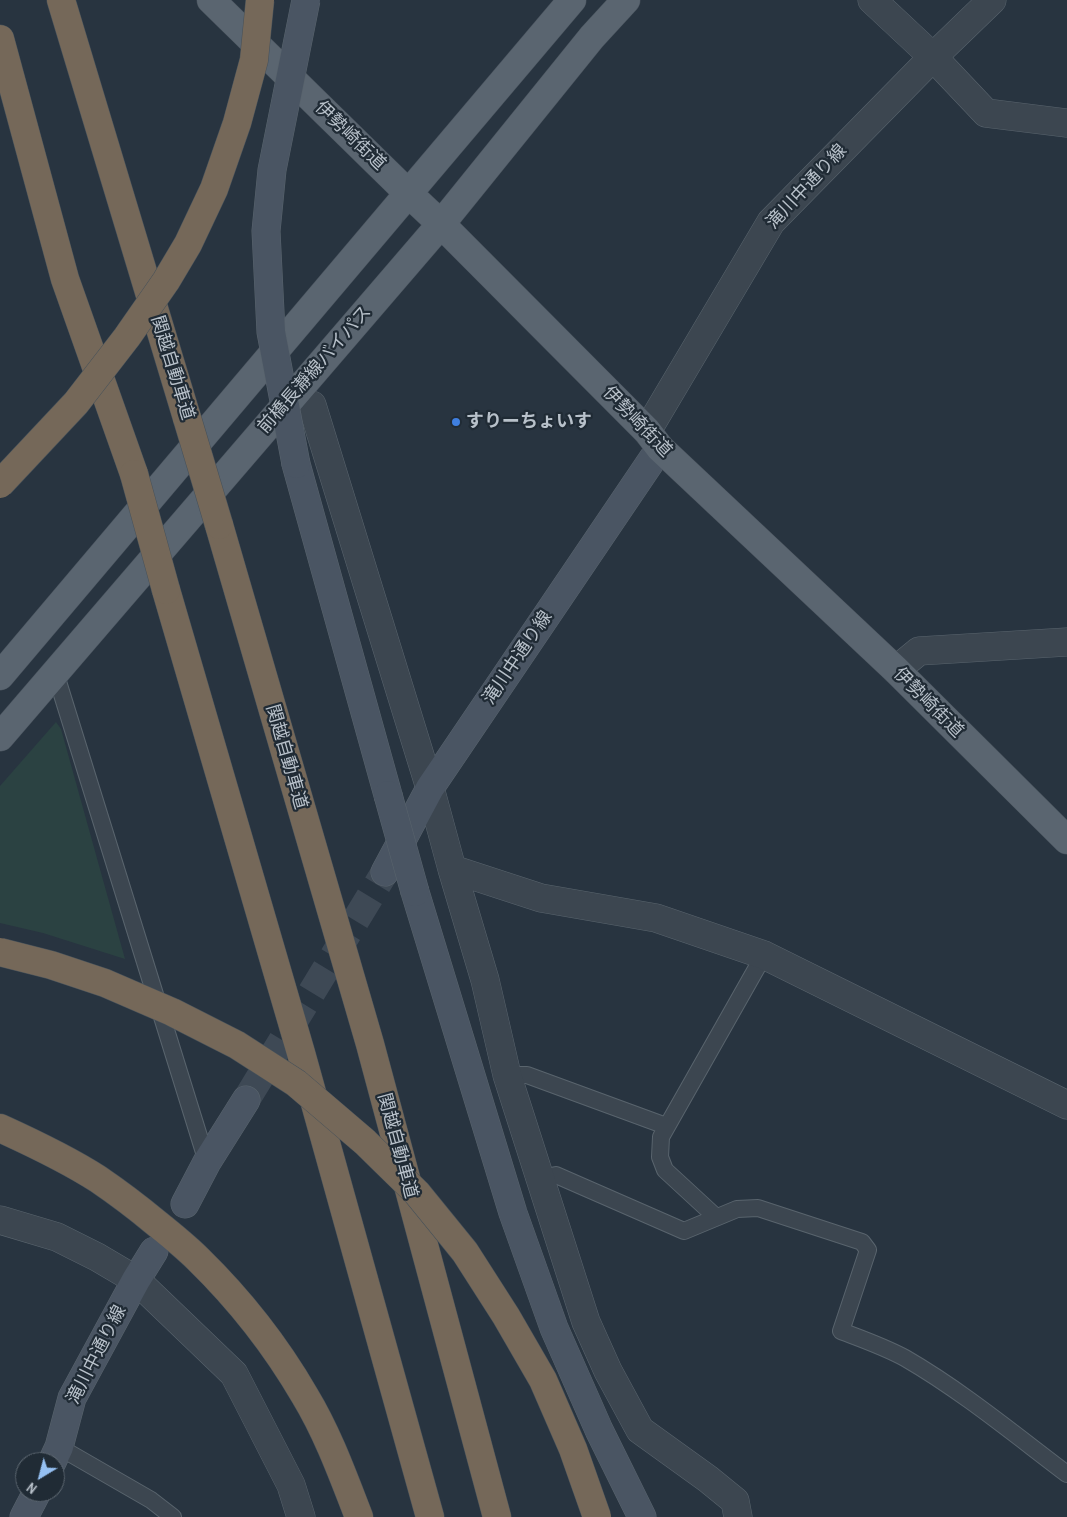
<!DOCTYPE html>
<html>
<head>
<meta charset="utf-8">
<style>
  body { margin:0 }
  #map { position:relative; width:1067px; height:1517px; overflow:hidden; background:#283440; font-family:"Archivo Narrow",sans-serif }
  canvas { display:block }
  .north { position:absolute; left:15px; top:1452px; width:50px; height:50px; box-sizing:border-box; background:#202b35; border:1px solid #5d6771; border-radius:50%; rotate:217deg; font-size:14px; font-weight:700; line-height:20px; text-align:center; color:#b8c1ca }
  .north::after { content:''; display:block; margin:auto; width:18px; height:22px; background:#95c0f2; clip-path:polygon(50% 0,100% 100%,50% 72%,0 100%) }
</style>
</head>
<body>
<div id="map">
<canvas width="1067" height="1517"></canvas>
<div class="north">N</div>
</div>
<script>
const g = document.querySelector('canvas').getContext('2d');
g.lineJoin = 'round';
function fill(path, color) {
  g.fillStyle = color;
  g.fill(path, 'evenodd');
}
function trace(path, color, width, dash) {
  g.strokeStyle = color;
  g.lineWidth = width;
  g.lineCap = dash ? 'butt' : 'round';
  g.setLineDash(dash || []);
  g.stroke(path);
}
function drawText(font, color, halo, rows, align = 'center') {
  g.font = font + ' "Archivo Narrow","Noto Sans JP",sans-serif';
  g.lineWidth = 4.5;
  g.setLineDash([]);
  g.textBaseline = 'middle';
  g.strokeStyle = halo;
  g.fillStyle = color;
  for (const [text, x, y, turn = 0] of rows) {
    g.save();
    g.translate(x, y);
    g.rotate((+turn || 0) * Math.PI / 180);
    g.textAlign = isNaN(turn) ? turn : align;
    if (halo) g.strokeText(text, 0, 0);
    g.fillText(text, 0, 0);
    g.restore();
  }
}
fill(new Path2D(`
  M 56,722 L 61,729 L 125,959 L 43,933 L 0,923 L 0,786 Z`), '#2b4242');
trace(new Path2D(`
  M 246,1100 L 385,872`), '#3e4955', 28, [28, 14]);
const lane = new Path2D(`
  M 55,672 L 207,1162
  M 507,1075 L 527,1075 L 666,1126
  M 540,1178 L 556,1175 L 684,1231 L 737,1209 L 758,1208 L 862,1242 L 868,1250 L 841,1331 C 862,1339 885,1347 905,1358 C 962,1391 1014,1434 1067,1474
  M 716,1217 L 665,1170 L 660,1157 L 661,1137 L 764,955
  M 59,1447 L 151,1500 L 173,1517`);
const street = new Path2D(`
  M 872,0 L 933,57 L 986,113 L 1067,123
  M 312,405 L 430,788 L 452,869 L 485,980 L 507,1075 L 586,1322 L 608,1371 L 640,1430 L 708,1479 L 735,1501 L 738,1517
  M 647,431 L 771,222 L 933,57 L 992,0
  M 896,670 L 919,651 L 1067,642
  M 452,869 L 541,898 L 656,918 L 764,955 L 1067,1105
  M 0,1220 L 57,1237 L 97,1257 L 136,1280 L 234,1374 L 291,1485 L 301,1517`);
const secondary = new Path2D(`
  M 296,464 L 388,795
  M 385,872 L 430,788 L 660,448
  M 415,892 L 513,1213 L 554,1328 L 599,1430 L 642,1517
  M 185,1204 L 207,1162 L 246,1100
  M 52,1462 L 59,1447 L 72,1398 L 136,1280 L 154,1251
  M 24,1517 L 37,1492`);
const primary = new Path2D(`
  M 211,0 L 409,194 L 441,224 L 647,431 L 660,448 L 896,670 L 1067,840
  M 0,676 L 572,0
  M 0,737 L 441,224 L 592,37 L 626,0`);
const highway = new Path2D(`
  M 61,0 L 187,418
  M 0,39 L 65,279 L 134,474
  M 219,525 L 370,1044 L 497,1517
  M 166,590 L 301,1053 L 430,1517
  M 0,1128 C 33,1143 67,1159 98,1179 C 117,1192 137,1207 155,1222 C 170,1234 185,1246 198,1259 C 240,1300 276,1346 305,1396 C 328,1434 343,1476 359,1517`);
trace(lane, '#59646d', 18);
trace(street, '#59646d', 29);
trace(secondary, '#59646d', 29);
trace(primary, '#454f59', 29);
trace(highway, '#46515a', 29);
trace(lane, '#3c4650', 16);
trace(street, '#3c4650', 28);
trace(secondary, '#4a5563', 28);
trace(primary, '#5a6570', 28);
trace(highway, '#756859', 28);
const secondaryBridge = new Path2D(`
  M 296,464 L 271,332 L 266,231 L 272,170 L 306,0
  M 388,795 L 415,892`);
const highwayBridge = new Path2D(`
  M 187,418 L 219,525
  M 134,474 L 166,590
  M 0,484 L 76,403 L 127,337 L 166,281 L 188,244 L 214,189 L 237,123 L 254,60 L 260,0
  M 0,952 L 51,965 L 105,983 L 172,1012 L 237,1045 L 296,1083 L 365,1142 L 417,1193 L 465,1252 L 506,1316 L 543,1380 L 573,1449 L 597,1517`);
trace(secondaryBridge, '#59646d', 29, []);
trace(highwayBridge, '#46515a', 29, []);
trace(secondaryBridge, '#4a5563', 28);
trace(highwayBridge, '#756859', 28);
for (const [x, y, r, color] of [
  [456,422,5,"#3f7fe0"]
]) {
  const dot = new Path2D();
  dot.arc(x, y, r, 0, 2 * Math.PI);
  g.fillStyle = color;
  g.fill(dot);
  trace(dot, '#202b35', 2);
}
drawText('18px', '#b8c1ca', '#202b35', [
  ["伊勢崎街道",350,136,44],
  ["滝川中通り線",807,187,-47],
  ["関越自動車道",172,368,73],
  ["前橋長瀞線バイパス",315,370,-49],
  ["伊勢崎街道",637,422,46],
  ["滝川中通り線",518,658,-56],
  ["伊勢崎街道",928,703,45],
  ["関越自動車道",286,757,74],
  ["関越自動車道",397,1146,75],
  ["滝川中通り線",97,1355,-63]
]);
drawText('bold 18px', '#b8c1ca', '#202b35', [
  ["すりーちょいす",466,422]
], 'left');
</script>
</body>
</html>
